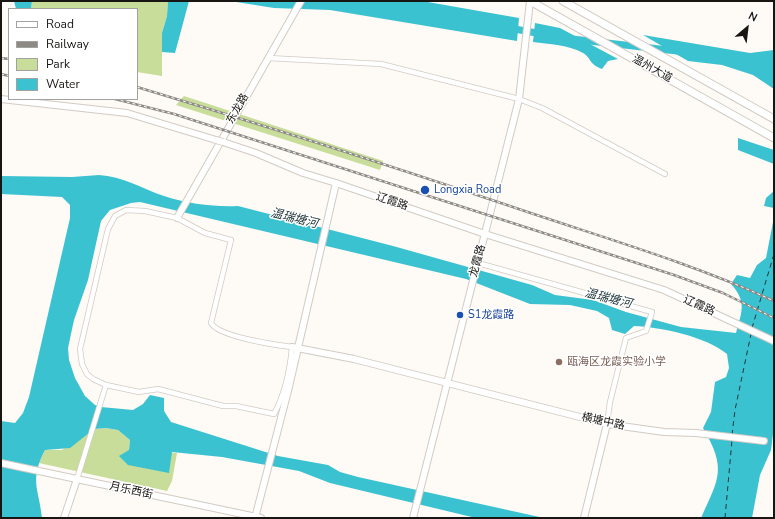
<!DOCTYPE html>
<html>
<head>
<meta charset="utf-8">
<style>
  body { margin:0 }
  #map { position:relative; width:775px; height:519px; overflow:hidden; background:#fefaf5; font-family:"Nunito Sans",sans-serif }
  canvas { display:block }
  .frame { position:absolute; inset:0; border:2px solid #181613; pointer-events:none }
  .legend { position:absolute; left:8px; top:8px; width:130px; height:92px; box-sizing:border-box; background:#fff; border:1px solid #a3a2a1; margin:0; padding:5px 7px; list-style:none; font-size:12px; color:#181613 }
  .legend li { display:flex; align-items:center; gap:8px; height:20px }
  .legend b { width:20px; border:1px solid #a3a2a1 }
  .north { position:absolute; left:727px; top:8px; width:40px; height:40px; -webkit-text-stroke:3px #fff; paint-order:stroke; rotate:28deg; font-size:11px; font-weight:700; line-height:16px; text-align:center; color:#181613 }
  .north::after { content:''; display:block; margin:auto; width:14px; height:18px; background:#181613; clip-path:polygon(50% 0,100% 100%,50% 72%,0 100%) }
</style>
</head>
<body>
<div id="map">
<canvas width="775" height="519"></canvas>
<div class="frame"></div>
<ul class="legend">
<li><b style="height:5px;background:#fff"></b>Road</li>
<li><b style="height:5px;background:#8d8a86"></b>Railway</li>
<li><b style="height:11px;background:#c7dd99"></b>Park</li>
<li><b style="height:11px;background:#3ac2d1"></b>Water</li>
</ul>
<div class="north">N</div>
</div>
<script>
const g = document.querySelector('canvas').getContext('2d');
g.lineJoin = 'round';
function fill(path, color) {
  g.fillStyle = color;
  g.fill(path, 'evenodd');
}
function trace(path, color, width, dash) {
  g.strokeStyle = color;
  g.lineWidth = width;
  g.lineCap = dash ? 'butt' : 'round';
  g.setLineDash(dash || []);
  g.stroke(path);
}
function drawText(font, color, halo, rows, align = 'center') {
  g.font = font + ' "Nunito Sans","Noto Sans SC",sans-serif';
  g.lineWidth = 3;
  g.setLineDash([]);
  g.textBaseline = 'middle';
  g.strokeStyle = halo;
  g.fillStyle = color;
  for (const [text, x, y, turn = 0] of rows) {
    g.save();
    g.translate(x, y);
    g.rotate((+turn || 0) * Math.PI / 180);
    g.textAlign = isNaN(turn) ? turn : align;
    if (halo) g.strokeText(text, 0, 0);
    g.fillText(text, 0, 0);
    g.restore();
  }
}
fill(new Path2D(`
  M 32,1 L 168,1 L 167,16 L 162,33 L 162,76 L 137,72 L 137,9 L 31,9 Z
  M 184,96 L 383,161 L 380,170 L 176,105 Z
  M 106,428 L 118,430 L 130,440 L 129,450 L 177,453 L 172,481 L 167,491 L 39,463 L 45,450 L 62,450 L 94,429 Z`), '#c7dd99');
fill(new Path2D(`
  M 14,1 L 32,1 L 31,9 L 16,9 Z
  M 168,1 L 189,1 L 175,53 L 162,52 L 162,33 L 167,16 Z
  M 230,1 L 422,1 L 519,18 L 517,41 L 330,10 L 274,8 Z
  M 535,23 L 560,28 L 618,59 L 608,61 L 602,69 C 588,64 592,58 583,53 C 569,45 549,44 533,42 Z
  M 643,35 L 750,53 L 774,50 L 774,89 L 753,75 L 722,65 L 688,61 Z
  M 738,138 L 774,150 L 774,164 L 738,150 Z
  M 99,175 C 122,176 143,189 164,196 C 188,204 214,207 238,206 L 393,246 L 532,285 L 555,295 L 593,300 L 626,312 L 681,327 L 736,333 C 742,311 747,302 731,284 L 737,275 L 750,278 L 757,265 L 766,258 L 774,217 L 774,426 L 771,450 L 760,475 L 752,518 L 701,518 C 719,478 727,469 703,428 L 711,412 L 715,382 L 726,377 L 729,368 L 727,354 C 707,337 661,327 634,326 L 625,334 L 612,330 L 609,318 L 597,311 L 570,305 L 530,304 L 466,279 L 140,202 L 131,203 L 110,210 L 101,221 L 88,280 L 74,320 L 68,348 L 69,360 L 75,378 L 85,396 L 95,405 L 101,407 L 133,410 L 143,404 L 150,395 L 164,398 L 164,411 L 171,422 L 278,456 L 328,465 L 340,472 L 358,477 L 544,518 L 476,518 L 330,483 L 299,471 L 222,457 L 172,452 L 169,473 L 128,465 L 119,456 L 129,450 L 130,440 L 118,430 L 106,428 L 94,429 L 70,448 L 45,450 C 29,481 39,488 42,518 L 1,518 L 1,421 L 15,423 L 23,413 L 29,397 L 70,218 L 70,205 L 62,197 L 1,194 L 1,176 L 72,177 Z
  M 774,191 L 774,208 L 764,206 L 766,198 Z`), '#3ac2d1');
trace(new Path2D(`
  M 509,28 L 542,34
  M 572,39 L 677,51`), '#3ac2d1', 7);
trace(new Path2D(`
  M 752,328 L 774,254
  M 732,435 L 735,410 L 751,334
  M 725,518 L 732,440`), '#21373a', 1, [5, 4]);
const street = new Path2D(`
  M 268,58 L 381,64 L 519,99 L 542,108 L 665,174
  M 126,210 L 145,211 L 177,218 L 205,233 L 231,240 L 211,323 C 219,337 276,345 292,347 C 290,370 285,394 274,414 L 236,406 L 223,406 L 158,389 L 139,392 L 106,385 L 93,379 L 87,374 L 82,364 L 80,349 L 108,229 L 115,216 Z
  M 478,263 L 652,312 L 646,331 L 626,338 L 610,402 L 607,424
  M 77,479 L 106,385`);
const secondary = new Path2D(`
  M 1,99 L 127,113 L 216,140
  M 223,142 L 256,153 L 303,173 L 336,183 L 485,234 L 664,290 L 774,341
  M 177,218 L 301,1
  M 292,347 L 354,359 L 607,424 L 664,432 L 696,433 L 764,441
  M 1,463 L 261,518
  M 64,518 L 77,479
  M 255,518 L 288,391 L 336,183
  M 413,518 L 519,99 L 530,1
  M 584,518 L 607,424`);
const primary = new Path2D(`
  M 530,1 L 774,138
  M 563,1 L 774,119`);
trace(street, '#d2cbc4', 6);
trace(secondary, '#d2cbc4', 8);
trace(primary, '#d2cbc4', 9);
trace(street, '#fff', 4.5);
trace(secondary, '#fff', 6);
trace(primary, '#fff', 7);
const rail = new Path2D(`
  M 1,58 L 9,59
  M 1,74 L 9,76
  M 137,87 C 260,124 382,163 504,204 C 594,235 687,261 774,301
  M 115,99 L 174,114 L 674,275 L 723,293 L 774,318`);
trace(rail, '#8d8a86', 2.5);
trace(rail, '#fff', 1, [3]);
const secondaryBridge = new Path2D(`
  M 216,140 L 223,142`);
trace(secondaryBridge, '#d2cbc4', 8, []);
trace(secondaryBridge, '#fff', 6);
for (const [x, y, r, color] of [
  [425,190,5,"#1a4fb4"],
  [460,315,4,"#1a4fb4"],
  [559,362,4,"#8d6e63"]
]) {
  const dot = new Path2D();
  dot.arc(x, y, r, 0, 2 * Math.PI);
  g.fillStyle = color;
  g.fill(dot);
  trace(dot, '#fff', 1.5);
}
drawText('11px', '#181613', '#fff', [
  ["温州大道",652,69,29],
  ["东龙路",238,109,-60],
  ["辽霞路",392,202,19],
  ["龙霞路",478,261,-75],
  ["辽霞路",699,306,24],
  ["横塘中路",603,422,12],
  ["月乐西街",131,491,12]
]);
drawText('11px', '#164399', '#fff', [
  ["Longxia Road",434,190],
  ["S1龙霞路",468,315]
], 'left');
drawText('11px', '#785e54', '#fff', [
  ["瓯海区龙霞实验小学",567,362]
], 'left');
drawText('italic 12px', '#21373a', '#fff', [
  ["温瑞塘河",294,219,14],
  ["温瑞塘河",608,299,14]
]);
</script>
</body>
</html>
